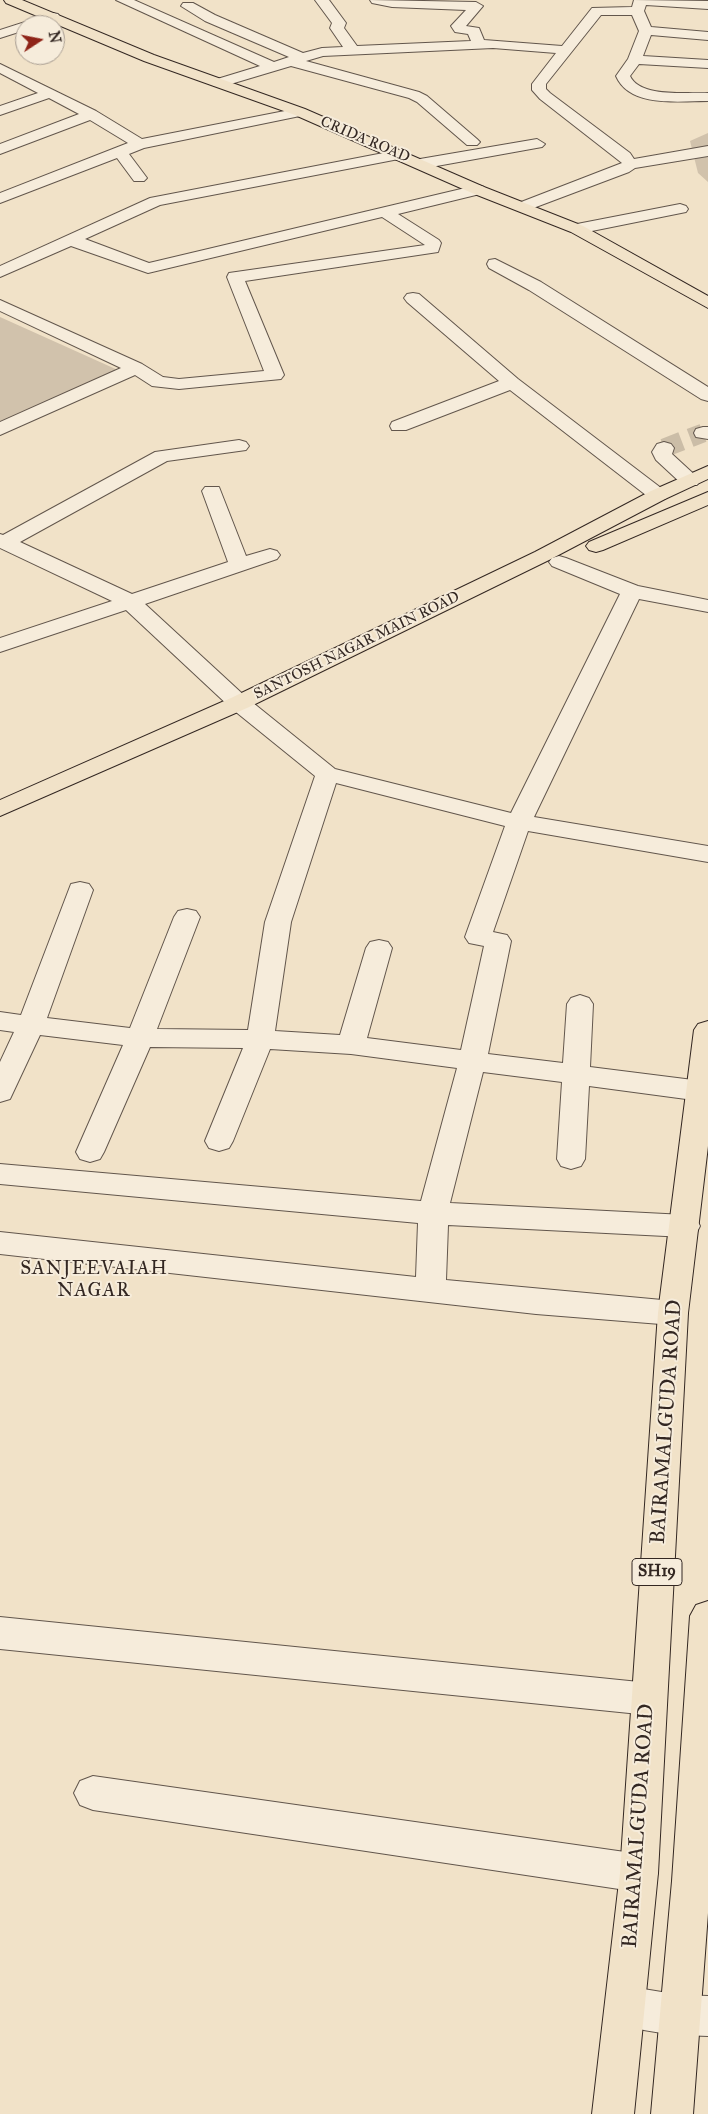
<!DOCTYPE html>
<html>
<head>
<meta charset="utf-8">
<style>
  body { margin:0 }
  #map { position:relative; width:708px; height:2114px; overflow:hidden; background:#f1e2c8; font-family:"IM FELL Great Primer",serif }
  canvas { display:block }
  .north { position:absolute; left:15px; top:15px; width:50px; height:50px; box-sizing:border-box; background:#f6ecdb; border:1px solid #a89d91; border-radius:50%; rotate:79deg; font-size:14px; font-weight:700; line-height:20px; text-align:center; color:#332722 }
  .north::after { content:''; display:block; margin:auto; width:18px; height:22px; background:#8f2418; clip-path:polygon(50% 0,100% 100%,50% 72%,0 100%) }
</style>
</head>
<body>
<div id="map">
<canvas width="708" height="2114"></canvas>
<div class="north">N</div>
</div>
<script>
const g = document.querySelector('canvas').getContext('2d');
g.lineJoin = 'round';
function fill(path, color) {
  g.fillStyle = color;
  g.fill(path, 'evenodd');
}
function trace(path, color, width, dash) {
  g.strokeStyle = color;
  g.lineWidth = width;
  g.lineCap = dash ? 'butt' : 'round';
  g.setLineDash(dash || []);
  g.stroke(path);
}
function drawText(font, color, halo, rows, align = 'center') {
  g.font = font + ' "IM FELL Great Primer",serif';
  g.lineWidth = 4;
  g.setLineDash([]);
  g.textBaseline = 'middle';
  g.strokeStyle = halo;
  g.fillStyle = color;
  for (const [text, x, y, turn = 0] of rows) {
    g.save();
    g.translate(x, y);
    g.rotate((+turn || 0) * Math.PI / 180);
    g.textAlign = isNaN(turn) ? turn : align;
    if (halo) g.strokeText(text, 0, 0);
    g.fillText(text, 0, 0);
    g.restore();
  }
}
fill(new Path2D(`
  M 708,133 L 708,182 L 698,173 L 690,141 Z
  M 0,317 L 120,371 L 0,424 Z`), '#d1c2ac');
trace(new Path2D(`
  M 664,448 L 703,433`), '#cbbda7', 19, [19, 9]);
const minor = new Path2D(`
  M 116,0 L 134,0 L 274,62 L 289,57 L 205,21 L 181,6 L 183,3 L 193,3 L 215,15 L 303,53 L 322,48 L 343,47 L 330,28 L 332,23 L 315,0 L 329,0 L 346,23 L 344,28 L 357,46 L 471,41 L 468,34 L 455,32 L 451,26 L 466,10 L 392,7 L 372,3 L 370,0 L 476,2 L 483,6 L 466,26 L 479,28 L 484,40 L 562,46 L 592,8 L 632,7 L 634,0 L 708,1 L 708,9 L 646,5 L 644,11 L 651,27 L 708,32 L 708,40 L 651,35 L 643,56 L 708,60 L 708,68 L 639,64 L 630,76 C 640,98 687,92 708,93 L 708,101 C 679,101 630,108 616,76 L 628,59 L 639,31 L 632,15 L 601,15 L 546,84 L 546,89 L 550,93 L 630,153 L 634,159 L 708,146 L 708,156 L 635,168 L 629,172 L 528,210 L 516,210 L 514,207 L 516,204 L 622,163 L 540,99 L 532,90 L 532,84 L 556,53 L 493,48 L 323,56 L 306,61 L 419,92 L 427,96 L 477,139 L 480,142 L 477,145 L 467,145 L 417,102 L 409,98 L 291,66 L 224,86 L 214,86 L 212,83 L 214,80 L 260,66 Z
  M 53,13 L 58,14 L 60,17 C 51,26 36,25 25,25 L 25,30 L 0,38 L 0,30 Z
  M 0,64 L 96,111 L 142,139 L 300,108 L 307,112 L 300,116 L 144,148 L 129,154 L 147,178 L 144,181 L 134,181 L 117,158 L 0,203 L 0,193 L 128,143 L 90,120 L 0,154 L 0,144 L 79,114 L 49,98 L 0,115 L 0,106 L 38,93 L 0,73 Z
  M 537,139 L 545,144 L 542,147 L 420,169 L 412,164 L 420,159 Z
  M 399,150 L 407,155 L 404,158 L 160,205 L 85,239 L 149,263 L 478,185 L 484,187 L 486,190 L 484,193 L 398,214 L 439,240 L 441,243 L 438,252 L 245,281 L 284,375 L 281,379 L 179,389 L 152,386 L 135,375 L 0,435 L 0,422 L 121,368 L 0,311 L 0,300 L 142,364 L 163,377 L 179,379 L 264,371 L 227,277 L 229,273 L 425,245 L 382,217 L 148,273 L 71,246 L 0,277 L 0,266 L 150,198 Z
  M 680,204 L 686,206 L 688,209 L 686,212 L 577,234 L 569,229 L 577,224 Z
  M 495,259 L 541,282 L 708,387 L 708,401 L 701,399 L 529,290 L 489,268 L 487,264 L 489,260 Z
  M 413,293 L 419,294 L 518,379 L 665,491 L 668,495 L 665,499 L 651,499 L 510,390 L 406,430 L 392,430 L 390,426 L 392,422 L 499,381 L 407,302 L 404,298 L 407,294 Z
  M 703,427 L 708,427 L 708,439 L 696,437 L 694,433 L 696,429 Z
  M 239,440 L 246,442 L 249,446 L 246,450 L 167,461 L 20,542 L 132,594 L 228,562 L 202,491 L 205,487 L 219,487 L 246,556 L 270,549 L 277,551 L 280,555 L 277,559 L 145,604 L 247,698 L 335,769 L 511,813 L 620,594 L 552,566 L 549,562 L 552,558 L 559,556 L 566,558 L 638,586 L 708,600 L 708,612 L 639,599 L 534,817 L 708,846 L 708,862 L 528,831 L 493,932 L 507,935 L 511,941 L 488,1054 L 563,1063 L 567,1004 L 571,998 L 580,995 L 589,998 L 593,1004 L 590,1067 L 701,1081 L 708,1083 L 708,1099 L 701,1101 L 589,1086 L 585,1159 L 581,1166 L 571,1169 L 561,1166 L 557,1159 L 562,1082 L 483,1072 L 450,1203 L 685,1215 L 696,1218 L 700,1226 L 696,1234 L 685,1237 L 448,1225 L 446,1280 L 673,1301 L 684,1305 L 688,1313 L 684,1321 L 673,1325 L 536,1314 L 0,1254 L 0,1232 L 416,1277 L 418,1223 L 0,1184 L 0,1164 L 421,1201 L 457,1068 L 351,1054 L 270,1049 L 233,1141 L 229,1148 L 219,1151 L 209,1148 L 205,1141 L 243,1048 L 150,1047 L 104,1152 L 100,1159 L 90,1162 L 80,1159 L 76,1152 L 123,1045 L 40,1035 L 10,1099 L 0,1102 L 0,1062 L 14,1032 L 0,1030 L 0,1012 L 21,1015 L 71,884 L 80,882 L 89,884 L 93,890 L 47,1018 L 130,1028 L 174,917 L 178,911 L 187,909 L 196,911 L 200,917 L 157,1029 L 248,1030 L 265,922 L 315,776 L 231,708 L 126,610 L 0,652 L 0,638 L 112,601 L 0,548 L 0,534 L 3,535 L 155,452 ZM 336,783 L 505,826 L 465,937 L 469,943 L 484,946 L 461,1050 L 367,1038 L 392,948 L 388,942 L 379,940 L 370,942 L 366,948 L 340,1035 L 275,1031 L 291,922 Z
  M 664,442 L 671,444 L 674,448 L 672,454 L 697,477 L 700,481 L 697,485 L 683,485 L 656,460 L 652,452 L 657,444 Z
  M 0,1617 L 649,1683 L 662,1687 L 667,1699 L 662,1711 L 649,1715 L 0,1649 Z
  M 93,1776 L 639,1854 L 653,1860 L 658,1873 L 653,1886 L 639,1892 L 93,1810 L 80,1805 L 74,1793 L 80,1781 Z
  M 625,1986 L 680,1995 L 708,1996 L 708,2036 C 676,2035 641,2033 611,2020 L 605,2006 L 611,1992 Z`);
const major = new Path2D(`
  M 4,0 L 22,0 L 154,55 L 305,109 L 484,187 L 583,226 L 708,296 L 708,308 L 571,232 L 472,193 L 295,115 L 144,61 L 6,3 Z
  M 708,466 L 708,479 L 665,499 L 549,560 L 247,708 L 0,816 L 0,800 L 231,698 L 535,552 L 651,491 Z
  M 708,492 L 708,505 L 603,550 L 596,552 L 589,550 L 586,546 L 589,542 Z
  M 708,1021 L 708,1146 L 688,1313 L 658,1873 L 634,2114 L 592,2114 L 620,1873 L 658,1313 L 694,1030 L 698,1024 Z
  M 708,1601 L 708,1913 L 693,2114 L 651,2114 L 672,1881 L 690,1616 L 696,1605 Z`);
trace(minor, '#62564c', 2);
trace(major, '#332722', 2);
fill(minor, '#f6ecdb');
fill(major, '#f1e2c8');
drawText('15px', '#332722', '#f6ecdb', [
  ["CRIDA ROAD",365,140,23],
  ["SANTOSH NAGAR MAIN ROAD",357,646,-26]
]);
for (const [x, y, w] of [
  [657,1572,50]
]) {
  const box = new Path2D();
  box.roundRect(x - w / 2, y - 13.5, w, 27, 4);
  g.fillStyle = '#f6ecdb';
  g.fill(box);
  trace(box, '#332722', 1);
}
drawText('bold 16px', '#332722', null, [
  ["SH19",657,1572]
]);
g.letterSpacing = '1px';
drawText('19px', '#332722', '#f6ecdb', [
  ["SANJEEVAIAH",94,1269],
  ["NAGAR",94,1291]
]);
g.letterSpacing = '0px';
drawText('21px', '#332722', '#f6ecdb', [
  ["BAIRAMALGUDA ROAD",667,1422,-86],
  ["BAIRAMALGUDA ROAD",639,1826,-86]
]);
</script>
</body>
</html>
